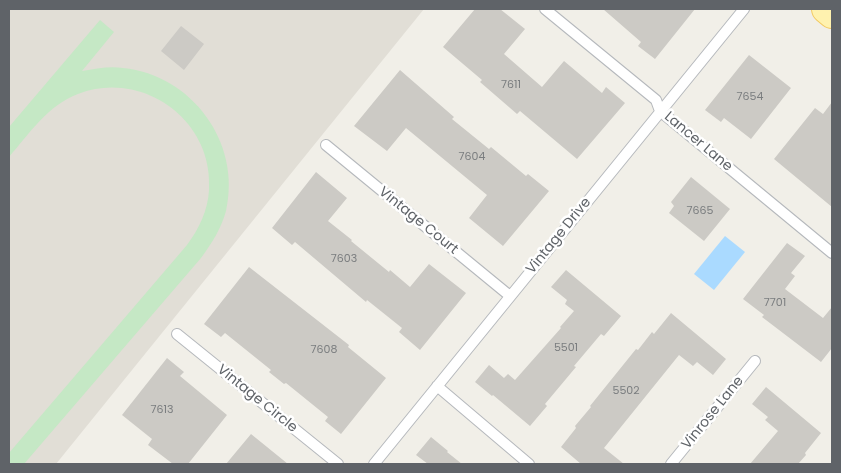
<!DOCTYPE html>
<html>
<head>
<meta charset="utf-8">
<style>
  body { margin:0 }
  #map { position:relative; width:841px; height:473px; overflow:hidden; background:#f1efe8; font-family:Poppins,sans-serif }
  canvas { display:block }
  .frame { position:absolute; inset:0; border:10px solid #5f6368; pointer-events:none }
</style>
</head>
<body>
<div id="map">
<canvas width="841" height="473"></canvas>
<div class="frame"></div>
</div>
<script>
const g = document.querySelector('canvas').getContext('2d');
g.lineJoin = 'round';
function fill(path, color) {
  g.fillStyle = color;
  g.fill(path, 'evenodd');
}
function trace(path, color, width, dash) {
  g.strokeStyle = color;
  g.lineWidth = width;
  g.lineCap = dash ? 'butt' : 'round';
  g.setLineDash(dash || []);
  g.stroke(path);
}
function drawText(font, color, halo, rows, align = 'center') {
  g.font = font + ' Poppins,sans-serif';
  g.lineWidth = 5;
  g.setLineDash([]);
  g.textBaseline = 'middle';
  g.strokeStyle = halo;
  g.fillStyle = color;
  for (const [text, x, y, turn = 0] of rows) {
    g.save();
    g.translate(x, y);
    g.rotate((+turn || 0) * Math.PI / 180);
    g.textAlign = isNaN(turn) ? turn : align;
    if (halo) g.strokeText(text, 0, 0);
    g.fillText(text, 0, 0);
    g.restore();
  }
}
fill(new Path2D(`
  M 9,9 L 424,9 L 56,464 L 9,464 Z`), '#e1ded6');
fill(new Path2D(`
  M 100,20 L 114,32 L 82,71 C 95,69 109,66 123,68 C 192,75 242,143 226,211 C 221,229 212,243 201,258 L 24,464 L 9,464 L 9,453 L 187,245 C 199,229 208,210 209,190 C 214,120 142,69 78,94 C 48,105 29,134 9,157 L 9,127 Z`), '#c5e8c5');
fill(new Path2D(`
  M 725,236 L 745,252 L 714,290 L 694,274 Z`), '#aadaff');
fill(new Path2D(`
  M 475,9 L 500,9 L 525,29 L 504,54 L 542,87 L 564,61 L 602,93 L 606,87 L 625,103 L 577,159 L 520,111 L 517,114 L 480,82 L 482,80 L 443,47 Z
  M 603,9 L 695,9 L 655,59 L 638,46 L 641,42 Z
  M 181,26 L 204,44 L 184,70 L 161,51 Z
  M 749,55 L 791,88 L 751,139 L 724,118 L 721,122 L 705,110 Z
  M 400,70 L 454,117 L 452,119 L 489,149 L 491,147 L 526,176 L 528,174 L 549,191 L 503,246 L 469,218 L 487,195 L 406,128 L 387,151 L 354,126 Z
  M 832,102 L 832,207 L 774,159 L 815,108 L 823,114 Z
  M 316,172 L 347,198 L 328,221 L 352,240 L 351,241 L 389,272 L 390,270 L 410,287 L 429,264 L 466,293 L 420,350 L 399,332 L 402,328 L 367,300 L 366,302 L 295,242 L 292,245 L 272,228 Z
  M 691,177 L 730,209 L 704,241 L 669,213 L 674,206 L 671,202 Z
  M 787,243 L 805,256 L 791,273 L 795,276 L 785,289 L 823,318 L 832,307 L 832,348 L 821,362 L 762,317 L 764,315 L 743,299 Z
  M 249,267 L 349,345 L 348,347 L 386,378 L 341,434 L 325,421 L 328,417 L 286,383 L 284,384 L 269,372 L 271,370 L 225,333 L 221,337 L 204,324 Z
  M 566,270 L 621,316 L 604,336 L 601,334 L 574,366 L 576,367 L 545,404 L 547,406 L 530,426 L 493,395 L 492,396 L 475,382 L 489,365 L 504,378 L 508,374 L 515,380 L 561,328 L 560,327 L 574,311 L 565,304 L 567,300 L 551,287 Z
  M 671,313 L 726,359 L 713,375 L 697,362 L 693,366 L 679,355 L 604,448 L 624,464 L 581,464 L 561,447 L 576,428 L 575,426 L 591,407 L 590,406 L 636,349 L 638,350 L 652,332 L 654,334 Z
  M 167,358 L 184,372 L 180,376 L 227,415 L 188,464 L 173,464 L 148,445 L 152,439 L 122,415 Z
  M 766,387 L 821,433 L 805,453 L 806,455 L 798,464 L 750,464 L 778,431 L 765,420 L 768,417 L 752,404 Z
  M 251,434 L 288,464 L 226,464 Z
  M 431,437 L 448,451 L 447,452 L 462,464 L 428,464 L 416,455 Z`), '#cccac5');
const lane = new Path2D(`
  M 545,9 L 656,100 L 660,111 L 832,253
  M 326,145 L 510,296
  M 177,334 L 338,464
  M 437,386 L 529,464
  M 374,464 L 744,9
  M 671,464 L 755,361`);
const primary = new Path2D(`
  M 826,9 L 832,14`);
trace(lane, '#b5b8bc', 12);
trace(primary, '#f2c960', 30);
trace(lane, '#fff', 10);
trace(primary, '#fff2af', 28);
drawText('11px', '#7a7d7f', null, [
  ["7611",511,85],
  ["7654",750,97],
  ["7604",472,157],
  ["7665",700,211],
  ["7603",344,259],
  ["7701",775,303],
  ["5501",566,348],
  ["7608",324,350],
  ["5502",626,391],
  ["7613",162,410]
]);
drawText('14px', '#5f6368', '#fff', [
  ["Lancer Lane",698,142,40],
  ["Vintage Court",418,221,39],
  ["Vintage Drive",559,236,-51],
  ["Vintage Circle",257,399,39],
  ["Vinrose Lane",713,413,-51]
]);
</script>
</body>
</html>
